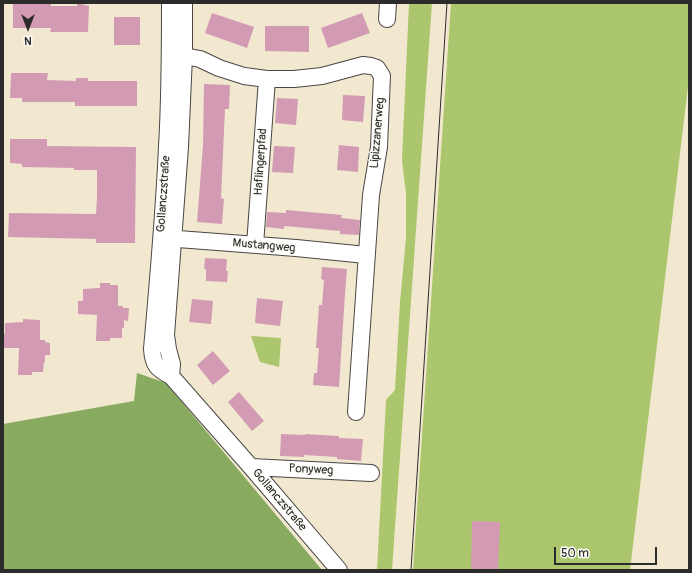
<!DOCTYPE html>
<html>
<head>
<meta charset="utf-8">
<style>
  body { margin:0 }
  #map { position:relative; width:692px; height:573px; overflow:hidden; background:#f1e8cf; font-family:Pangolin,sans-serif }
  canvas { display:block }
  .frame { position:absolute; inset:0; border:4px solid #2b2b2b; pointer-events:none }
  .north { position:absolute; left:8px; top:8px; width:40px; height:40px; -webkit-text-stroke:3px #fdfcf7; paint-order:stroke; rotate:180deg; font-size:11px; font-weight:700; line-height:16px; text-align:center; color:#2b2b2b }
  .north::after { content:''; display:block; margin:auto; width:14px; height:18px; background:#2b2b2b; clip-path:polygon(50% 0,100% 100%,50% 72%,0 100%) }
  .scale { position:absolute; left:554px; top:547px; width:103px; height:18px; box-sizing:border-box; border:2px solid #2b2b2b; border-top:0; padding-left:5px; font-size:12px; line-height:14px; white-space:nowrap; color:#2b2b2b; -webkit-text-stroke:3px #fdfcf7; paint-order:stroke }
</style>
</head>
<body>
<div id="map">
<canvas width="692" height="573"></canvas>
<div class="frame"></div>
<div class="north">N</div>
<div class="scale">50 m</div>
</div>
<script>
const g = document.querySelector('canvas').getContext('2d');
g.lineJoin = 'round';
function fill(path, color) {
  g.fillStyle = color;
  g.fill(path, 'evenodd');
}
function trace(path, color, width, dash) {
  g.strokeStyle = color;
  g.lineWidth = width;
  g.lineCap = dash ? 'butt' : 'round';
  g.setLineDash(dash || []);
  g.stroke(path);
}
function drawText(font, color, halo, rows, align = 'center') {
  g.font = font + ' Pangolin,sans-serif';
  g.lineWidth = 3;
  g.setLineDash([]);
  g.textBaseline = 'middle';
  g.strokeStyle = halo;
  g.fillStyle = color;
  for (const [text, x, y, turn = 0] of rows) {
    g.save();
    g.translate(x, y);
    g.rotate((+turn || 0) * Math.PI / 180);
    g.textAlign = isNaN(turn) ? turn : align;
    if (halo) g.strokeText(text, 0, 0);
    g.fillText(text, 0, 0);
    g.restore();
  }
}
fill(new Path2D(`
  M 409,3 L 432,3 L 392,570 L 377,570 L 386,400 L 395,390 L 400,302 L 406,238 L 406,194 L 402,160 Z
  M 451,3 L 689,3 L 689,78 L 630,570 L 413,570 Z
  M 251,336 L 281,338 L 279,367 L 260,362 Z`), '#abc66c');
fill(new Path2D(`
  M 137,373 L 166,383 L 322,570 L 3,570 L 3,424 L 134,401 Z`), '#88ab60');
fill(new Path2D(`
  M 13,3 L 51,3 L 51,6 L 77,6 L 77,3 L 89,6 L 88,32 L 50,32 L 51,28 L 13,28 Z
  M 212,13 L 254,27 L 247,48 L 205,33 Z
  M 362,13 L 370,33 L 328,48 L 321,28 Z
  M 114,17 L 140,17 L 140,45 L 114,45 Z
  M 265,26 L 309,26 L 309,52 L 265,51 Z
  M 11,73 L 48,73 L 47,80 L 76,81 L 76,78 L 88,78 L 88,81 L 137,81 L 137,106 L 75,106 L 75,102 L 22,102 L 22,98 L 10,98 Z
  M 204,84 L 230,85 L 229,109 L 225,109 L 221,198 L 224,199 L 222,224 L 197,222 L 203,145 Z
  M 343,95 L 365,96 L 363,122 L 342,120 Z
  M 277,98 L 298,99 L 296,125 L 275,123 Z
  M 10,139 L 47,139 L 47,146 L 136,147 L 135,243 L 96,243 L 96,239 L 8,237 L 9,213 L 96,214 L 97,197 L 97,170 L 74,170 L 74,168 L 22,167 L 22,164 L 10,163 Z
  M 339,145 L 359,147 L 358,172 L 337,170 Z
  M 274,146 L 295,147 L 293,173 L 272,172 Z
  M 286,210 L 342,215 L 341,218 L 360,220 L 359,235 L 340,234 L 340,231 L 284,226 L 284,229 L 266,227 L 267,212 L 286,213 Z
  M 205,258 L 227,259 L 226,271 L 228,271 L 227,282 L 206,281 L 206,269 L 204,269 Z
  M 322,267 L 347,269 L 345,294 L 339,387 L 313,385 L 314,373 L 317,373 L 318,360 L 319,348 L 316,348 L 319,305 L 322,305 L 323,292 L 324,280 L 321,279 Z
  M 100,283 L 110,283 L 110,285 L 118,285 L 118,306 L 123,306 L 123,308 L 129,308 L 128,321 L 124,320 L 124,328 L 122,328 L 122,338 L 110,338 L 110,341 L 96,341 L 97,315 L 78,314 L 78,301 L 83,301 L 83,289 L 100,288 Z
  M 257,298 L 283,301 L 280,326 L 255,323 Z
  M 192,299 L 213,301 L 211,324 L 189,322 Z
  M 23,319 L 40,320 L 40,340 L 45,340 L 45,342 L 50,343 L 50,355 L 45,355 L 45,362 L 44,362 L 43,372 L 32,372 L 32,375 L 18,375 L 19,348 L 3,348 L 3,334 L 5,334 L 5,323 L 23,322 Z
  M 213,351 L 230,371 L 213,385 L 197,365 Z
  M 239,392 L 264,421 L 252,431 L 228,402 Z
  M 281,434 L 305,435 L 305,434 L 339,436 L 339,438 L 363,439 L 361,461 L 337,459 L 337,457 L 304,455 L 304,457 L 280,456 Z
  M 472,521 L 500,522 L 498,570 L 471,570 Z`), '#d29bb3');
const minor = new Path2D(`
  M 170,3 C 170,51 170,98 167,146 C 164,214 158,282 152,349 C 153,365 157,369 171,376 L 251,467 L 339,570
  M 387,19 L 388,3
  M 170,56 L 184,56 L 200,59 L 219,68 L 244,76 L 267,79 L 294,79 L 322,76 L 363,65 L 371,66 L 377,68 L 382,76 L 379,147 L 371,195 L 356,412
  M 165,238 L 296,248 L 366,255
  M 255,245 L 267,79
  M 171,376 L 172,364 L 168,349 L 166,335 L 180,147 L 184,56 L 184,3
  M 251,467 L 371,473`);
trace(minor, '#494744', 18);
trace(minor, '#fff', 16);
trace(new Path2D(`
  M 411,570 L 447,3`), '#2b2b2b', 1);
drawText('12px', '#2b2b2b', '#fdfcf7', [
  ["Lipizzanerweg",378,133,-85],
  ["Haflingerpfad",261,162,-86],
  ["Gollanczstraße",164,194,-86],
  ["Mustangweg",264,246,5],
  ["Ponyweg",311,470,3],
  ["Gollanczstraße",279,500,50]
]);
</script>
</body>
</html>
